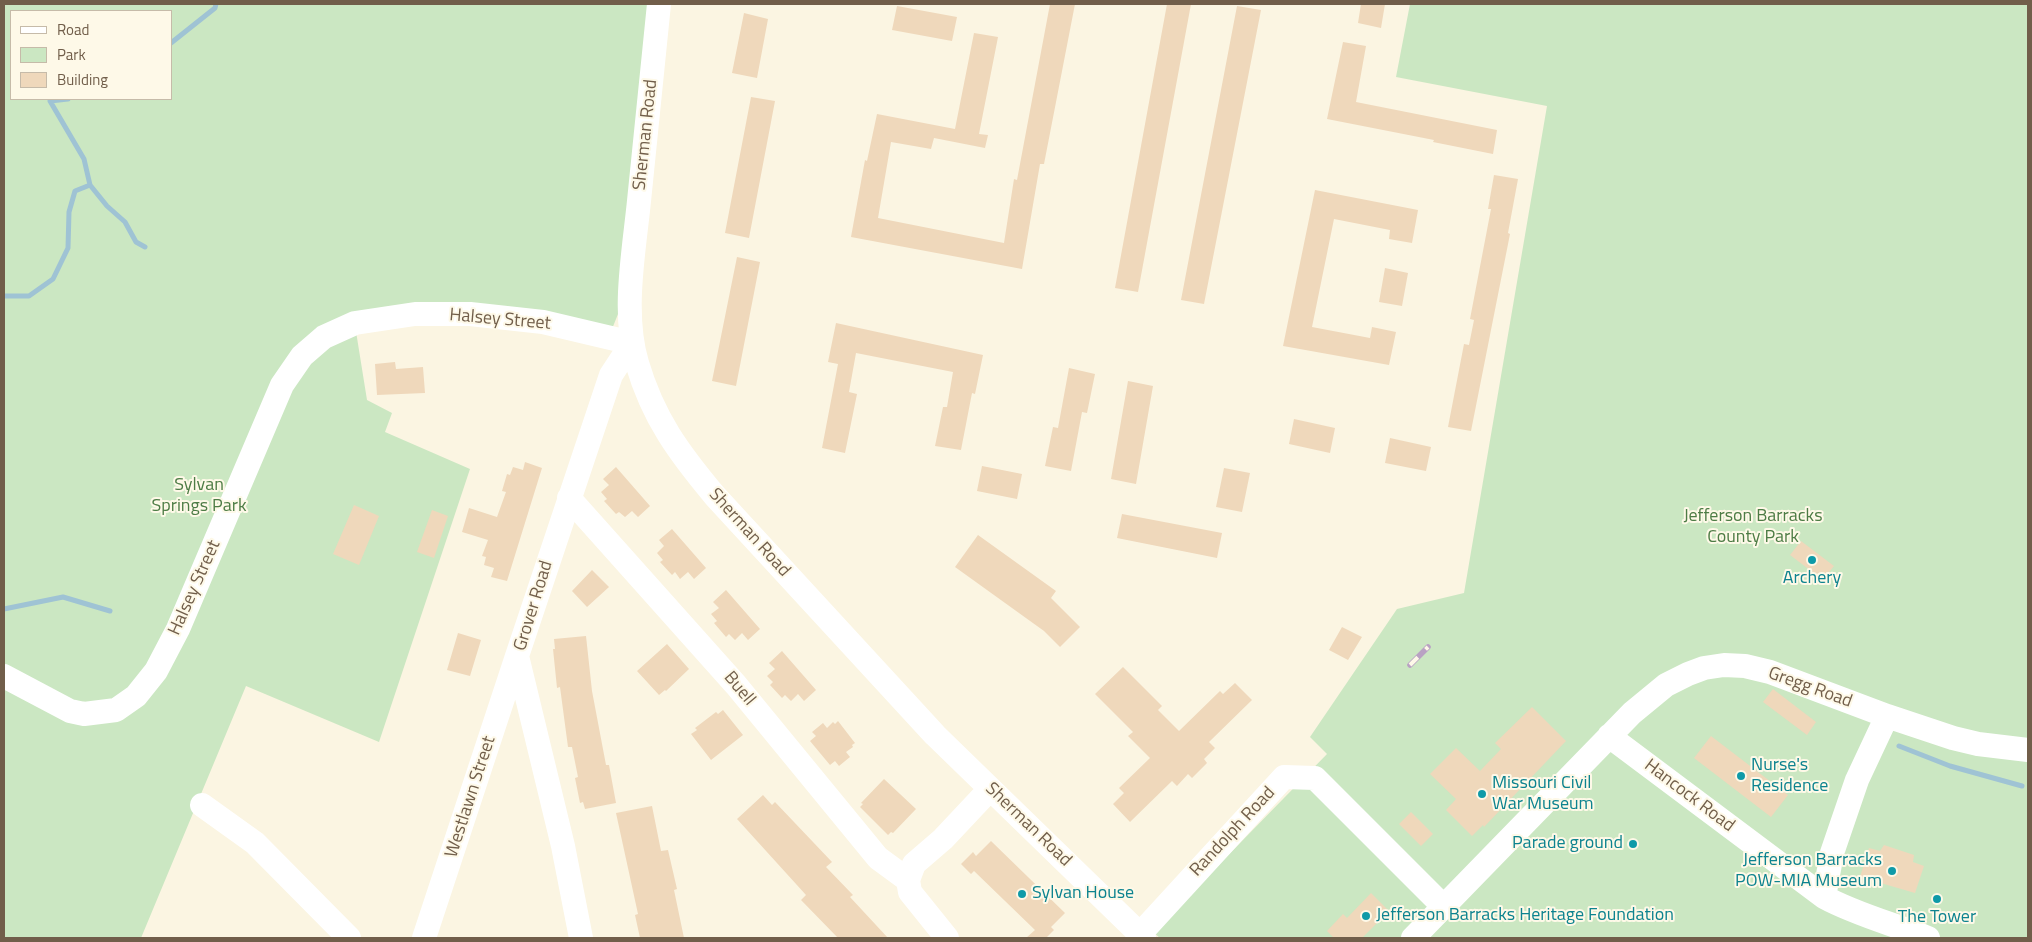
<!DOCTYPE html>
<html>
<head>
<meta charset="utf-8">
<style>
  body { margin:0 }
  #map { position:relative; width:2032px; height:942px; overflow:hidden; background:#fbf5e2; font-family:"Titillium Web",sans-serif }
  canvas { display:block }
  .frame { position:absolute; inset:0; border:5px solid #715e4a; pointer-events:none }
  .legend { position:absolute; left:10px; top:10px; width:162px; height:90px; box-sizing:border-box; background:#fef9e8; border:1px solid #c6bba9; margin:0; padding:6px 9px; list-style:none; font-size:15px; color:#715e4a }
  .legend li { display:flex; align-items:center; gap:10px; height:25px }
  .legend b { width:25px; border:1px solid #c6bba9 }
</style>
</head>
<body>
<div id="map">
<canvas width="2032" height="942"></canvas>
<div class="frame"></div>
<ul class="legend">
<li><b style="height:6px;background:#fff"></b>Road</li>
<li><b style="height:14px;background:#cbe7c2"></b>Park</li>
<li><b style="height:14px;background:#efd8bb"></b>Building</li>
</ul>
</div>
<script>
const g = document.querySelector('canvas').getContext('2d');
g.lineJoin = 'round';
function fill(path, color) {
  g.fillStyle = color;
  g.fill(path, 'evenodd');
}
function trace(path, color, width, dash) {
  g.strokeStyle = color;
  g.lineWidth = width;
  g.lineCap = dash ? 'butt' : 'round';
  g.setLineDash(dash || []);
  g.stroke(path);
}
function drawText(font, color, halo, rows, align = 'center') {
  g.font = font + ' "Titillium Web",sans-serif';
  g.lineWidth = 4;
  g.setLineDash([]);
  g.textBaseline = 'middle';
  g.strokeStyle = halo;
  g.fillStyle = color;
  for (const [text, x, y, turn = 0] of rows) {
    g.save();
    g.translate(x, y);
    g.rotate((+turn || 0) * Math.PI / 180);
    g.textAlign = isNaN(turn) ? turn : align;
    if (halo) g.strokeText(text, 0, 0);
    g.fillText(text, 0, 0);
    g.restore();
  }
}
fill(new Path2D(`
  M 4,4 L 649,4 L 620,309 L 612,329 L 354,319 L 367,400 L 392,413 L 385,432 L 470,469 L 379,742 L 246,686 L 141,938 L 4,938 ZM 11,11 L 171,11 L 171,99 L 11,99 Z
  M 1410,4 L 2028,4 L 2028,938 L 1160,938 L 1153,932 L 1327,754 L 1310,737 L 1397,609 L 1464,593 L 1547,106 L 1396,77 Z`), '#cbe7c2');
trace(new Path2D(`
  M 171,43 L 215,8 L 216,4
  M 68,99 L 50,101 L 84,159 L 90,185 L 107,206 L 125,222 L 136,242 L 145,247
  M 4,296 L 29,296 L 53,279 L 68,248 L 69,212 L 75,191 L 90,185
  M 4,609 L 63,597 L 110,611
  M 1899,746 L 1950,766 L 2022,786`), '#9fc3d4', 5);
fill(new Path2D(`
  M 1050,4 L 1075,4 L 1044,164 L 1040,164 L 1022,269 L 851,237 L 865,160 L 867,161 L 877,114 L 955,129 L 974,33 L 998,37 L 979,134 L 988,135 L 985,148 L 934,138 L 931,149 L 891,142 L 878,218 L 1004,243 L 1014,179 L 1017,180 Z
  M 1167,4 L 1191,4 L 1138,292 L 1115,288 Z
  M 1361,4 L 1385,4 L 1381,28 L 1358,23 Z
  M 897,6 L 957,17 L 952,41 L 892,30 Z
  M 1237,6 L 1261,10 L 1204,304 L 1181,300 Z
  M 744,13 L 768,19 L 757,78 L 732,73 Z
  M 1343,42 L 1366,46 L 1356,102 L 1497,130 L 1493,154 L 1433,142 L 1434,140 L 1327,119 Z
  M 751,97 L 775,101 L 749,238 L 725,233 Z
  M 1494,175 L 1518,179 L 1508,233 L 1510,234 L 1471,431 L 1448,427 L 1464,344 L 1469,345 L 1474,320 L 1470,319 L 1491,209 L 1488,209 Z
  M 1315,190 L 1418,210 L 1412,243 L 1389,239 L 1390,230 L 1334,219 L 1312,327 L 1370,338 L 1372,327 L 1396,332 L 1389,365 L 1283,346 Z
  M 737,257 L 760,262 L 736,386 L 712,381 Z
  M 1385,268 L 1408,273 L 1402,306 L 1379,302 Z
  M 836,323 L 983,355 L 975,394 L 972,393 L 961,450 L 935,446 L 943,407 L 947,407 L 953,372 L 856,353 L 849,392 L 857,394 L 845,453 L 822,448 L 838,364 L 828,362 Z
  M 395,362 L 396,369 L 423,367 L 425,393 L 377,395 L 375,364 Z
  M 1069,368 L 1095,374 L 1087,413 L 1082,412 L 1071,471 L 1045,466 L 1053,427 L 1058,428 Z
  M 1128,381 L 1153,386 L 1136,484 L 1111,479 Z
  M 1294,419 L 1335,428 L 1330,453 L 1289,444 Z
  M 1390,438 L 1431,447 L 1426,471 L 1385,463 Z
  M 525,462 L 542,468 L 507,581 L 491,577 L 494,568 L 484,565 L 486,557 L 482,556 L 488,540 L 462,532 L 469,508 L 497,517 L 506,492 L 502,491 L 507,474 L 510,475 L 513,467 L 523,470 Z
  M 982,466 L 1022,474 L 1017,499 L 977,491 Z
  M 616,467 L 650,506 L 638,517 L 632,511 L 625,517 L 619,512 L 616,514 L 604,501 L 607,499 L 601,492 L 609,485 L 603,479 Z
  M 1224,468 L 1250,473 L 1242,512 L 1216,507 Z
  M 354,505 L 379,516 L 359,565 L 333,554 Z
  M 432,510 L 448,516 L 434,558 L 417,552 Z
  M 1122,514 L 1222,533 L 1217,558 L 1117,538 Z
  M 672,529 L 706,568 L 694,579 L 688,572 L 680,579 L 675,572 L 672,575 L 660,562 L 663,560 L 657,553 L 664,546 L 659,540 Z
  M 978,535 L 1056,591 L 1051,598 L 1080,627 L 1060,647 L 1044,631 L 955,567 Z
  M 1801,541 L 1834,566 L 1823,580 L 1790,555 Z
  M 592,570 L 609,587 L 587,607 L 572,591 Z
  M 726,590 L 760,629 L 748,640 L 742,633 L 735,640 L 729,634 L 726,637 L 714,623 L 717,621 L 711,614 L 719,608 L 713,602 Z
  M 1342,627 L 1362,637 L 1348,660 L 1329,650 Z
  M 458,633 L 481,640 L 470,676 L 447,670 Z
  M 586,636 L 592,691 L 606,765 L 609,765 L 616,803 L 585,809 L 583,802 L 580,803 L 575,778 L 578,777 L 572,747 L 568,747 L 560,687 L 557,688 L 553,649 L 555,649 L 554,639 Z
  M 667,644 L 689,669 L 666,691 L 665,690 L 659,695 L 637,671 Z
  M 782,651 L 816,690 L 804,701 L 798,694 L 791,701 L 785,695 L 782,698 L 770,685 L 773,682 L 767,676 L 775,669 L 769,663 Z
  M 1123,667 L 1162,706 L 1158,710 L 1179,731 L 1220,691 L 1223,694 L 1235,683 L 1252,700 L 1209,742 L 1215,748 L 1204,759 L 1207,763 L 1192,778 L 1188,774 L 1177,786 L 1172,781 L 1130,822 L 1113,804 L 1124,793 L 1119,788 L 1150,758 L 1128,736 L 1133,732 L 1095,694 Z
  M 1773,689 L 1816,722 L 1807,735 L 1763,702 Z
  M 1532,707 L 1566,741 L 1484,827 L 1483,825 L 1472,836 L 1446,810 L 1456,799 L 1430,774 L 1456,748 L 1480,771 L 1501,749 L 1495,743 Z
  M 723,710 L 743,735 L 711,760 L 691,734 L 697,730 L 695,728 L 716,712 L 718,714 Z
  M 838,721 L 855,743 L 852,745 L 853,747 L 846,752 L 850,757 L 839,766 L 835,761 L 830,765 L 810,741 L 816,736 L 812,732 L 823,723 L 827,728 L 833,722 L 835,724 Z
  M 1711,736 L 1788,795 L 1771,817 L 1694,758 Z
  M 884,779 L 916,809 L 893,833 L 891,832 L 888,835 L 860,807 L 863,804 L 861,803 Z
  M 763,795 L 772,805 L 775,802 L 832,862 L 826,867 L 853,895 L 850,897 L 888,938 L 838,938 L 801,900 L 806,895 L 737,819 Z
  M 652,806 L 661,851 L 668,850 L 677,889 L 674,890 L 684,938 L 640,938 L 635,915 L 638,914 L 616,813 Z
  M 1411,812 L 1433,834 L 1421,846 L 1399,824 Z
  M 991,841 L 1065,913 L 1051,927 L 1054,930 L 1046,938 L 1026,938 L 1035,930 L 974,871 L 971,874 L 961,864 L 973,852 L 976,856 Z
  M 1884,845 L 1914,855 L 1913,862 L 1924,866 L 1915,893 L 1860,877 L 1869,848 L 1880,851 Z
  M 1371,893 L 1389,911 L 1362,938 L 1334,938 L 1327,931 L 1343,914 L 1347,918 Z`), '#efd8bb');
trace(new Path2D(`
  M 659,4 C 652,69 646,135 639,201 C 634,252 622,313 637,363 C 653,418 679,453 715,496 L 935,735 L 1144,938
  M 569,498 L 736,685 L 878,858 L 908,880
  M 4,676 L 70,711 L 84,714 L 116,710 L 136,696 L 156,671 L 178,629 L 282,385 L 302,356 L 324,337 L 355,323 L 415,314 L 470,314 L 543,322 L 632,343 L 611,375 L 517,656 L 563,846 L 581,938
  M 1609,736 L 1824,897 C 1857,915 1894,924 1928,938
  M 202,805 L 255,843 L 349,938
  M 1824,897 L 1832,853 L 1857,780 L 1887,716
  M 1140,934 L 1284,777 L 1315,778 L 1444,907
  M 424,938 L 517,656
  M 947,938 L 910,892 L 908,880 L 914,864 L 943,839 L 990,789
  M 1413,938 L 1632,713 L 1666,685 L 1688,674 L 1704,668 L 1724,665 L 1745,666 L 1770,672 L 1887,716 L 1953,738 L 1978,744 L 2028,750`), '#fff', 24);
const rail = new Path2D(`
  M 1410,665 L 1428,647`);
trace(rail, '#b9a2c3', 5.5);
trace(rail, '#fef9e8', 4, [11]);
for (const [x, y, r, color] of [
  [1812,560,5,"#0f9aa8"],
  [1741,776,5,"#0f9aa8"],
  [1482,794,5,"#0f9aa8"],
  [1633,844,5,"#0f9aa8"],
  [1892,871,5,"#0f9aa8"],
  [1022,894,5,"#0f9aa8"],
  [1937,899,5,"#0f9aa8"],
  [1366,916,5,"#0f9aa8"]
]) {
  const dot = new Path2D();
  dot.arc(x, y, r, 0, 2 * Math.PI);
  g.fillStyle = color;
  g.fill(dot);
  trace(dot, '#fef9e8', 2);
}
drawText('18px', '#715e4a', '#fef9e8', [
  ["Sherman Road",646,135,-84],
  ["Halsey Street",500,320,5],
  ["Sherman Road",749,533,48],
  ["Halsey Street",195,588,-66],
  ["Grover Road",534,606,-73],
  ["Gregg Road",1810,688,20],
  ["Buell",739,689,50],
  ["Hancock Road",1689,796,37],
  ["Westlawn Street",471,797,-72],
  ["Sherman Road",1028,825,44],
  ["Randolph Road",1233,832,-47]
]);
drawText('18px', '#4d7c45', '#fef9e8', [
  ["Sylvan",199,486],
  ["Springs Park",199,507],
  ["Jefferson Barracks",1753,517],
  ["County Park",1753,538]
]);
drawText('18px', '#0d838f', '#fef9e8', [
  ["Archery",1812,579,"center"],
  ["Nurse's",1751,766],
  ["Residence",1751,787],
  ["Missouri Civil",1492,784],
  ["War Museum",1492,805],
  ["Parade ground",1623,844,"right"],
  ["Jefferson Barracks",1882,861,"right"],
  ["POW-MIA Museum",1882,882,"right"],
  ["Sylvan House",1032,894],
  ["Jefferson Barracks Heritage Foundation",1376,916],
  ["The Tower",1937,918,"center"]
], 'left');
</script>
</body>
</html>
